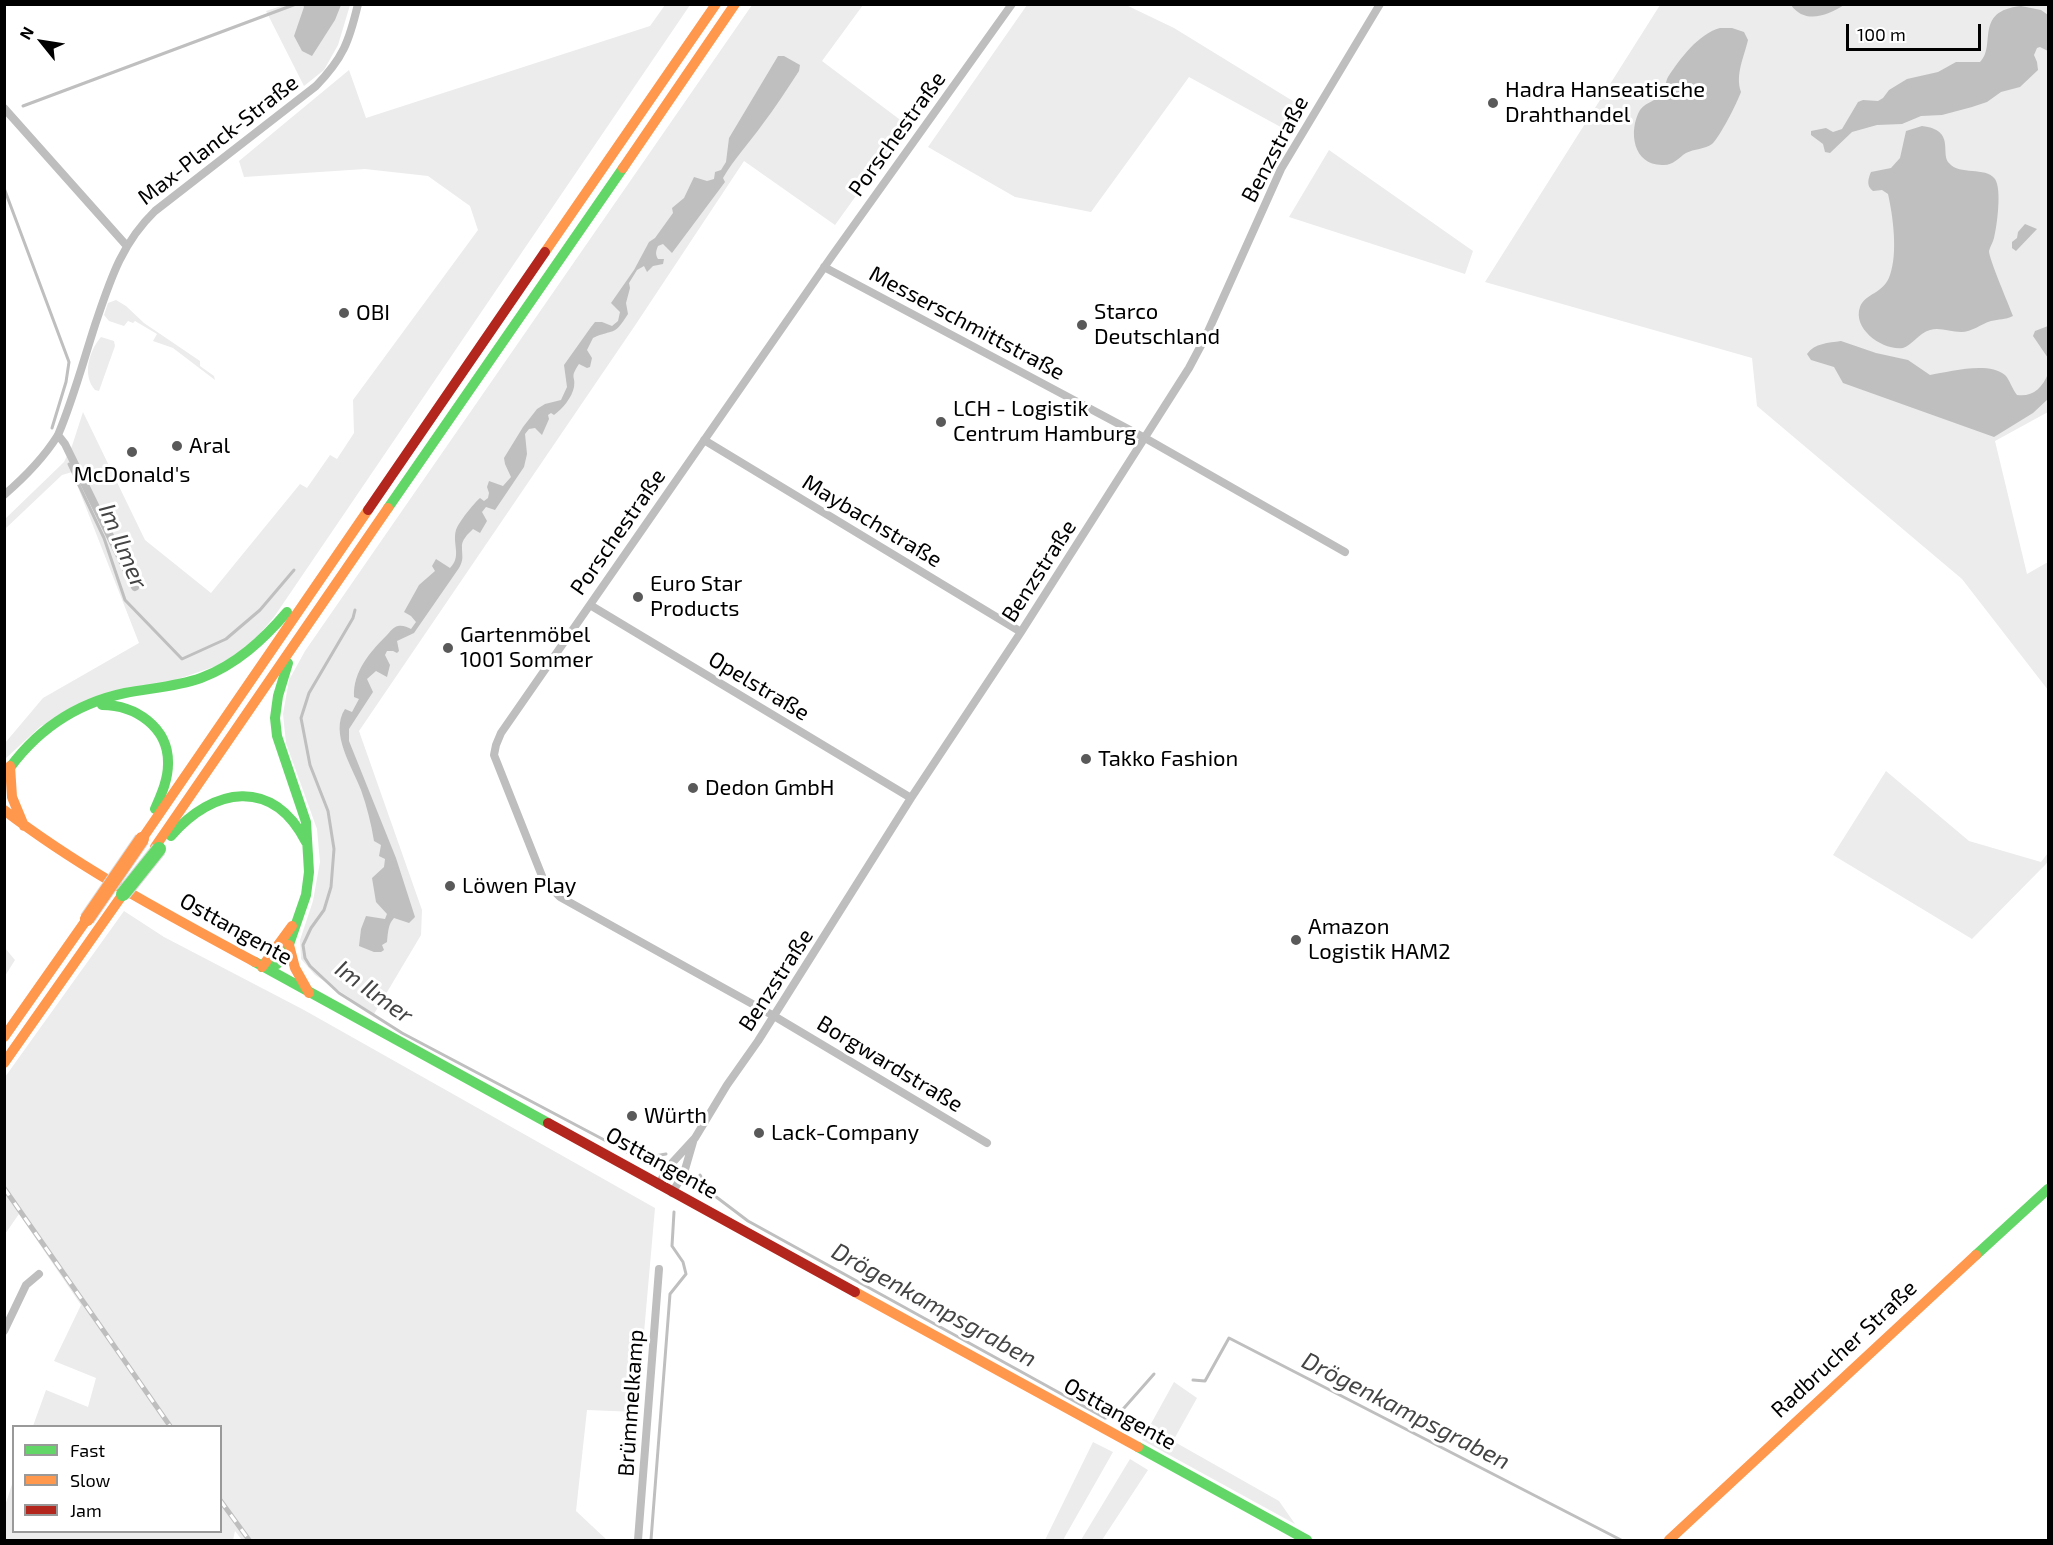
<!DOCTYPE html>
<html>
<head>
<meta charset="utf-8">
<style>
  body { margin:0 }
  #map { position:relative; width:2053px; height:1545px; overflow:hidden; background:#fff; font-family:"Exo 2",sans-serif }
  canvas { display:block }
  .frame { position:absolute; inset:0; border:6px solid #000; pointer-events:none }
  .legend { position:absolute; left:12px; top:1425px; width:210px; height:108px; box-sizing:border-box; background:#fff; border:2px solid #999; margin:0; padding:8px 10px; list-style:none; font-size:18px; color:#000 }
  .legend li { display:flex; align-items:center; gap:12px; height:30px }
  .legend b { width:30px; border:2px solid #999 }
  .north { position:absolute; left:12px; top:12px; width:60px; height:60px; -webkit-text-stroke:4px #fff; paint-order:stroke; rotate:300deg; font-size:16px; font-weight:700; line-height:24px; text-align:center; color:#000 }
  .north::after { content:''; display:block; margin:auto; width:21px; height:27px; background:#000; clip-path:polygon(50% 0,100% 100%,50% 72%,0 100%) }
  .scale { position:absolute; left:1846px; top:24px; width:135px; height:27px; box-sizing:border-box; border:3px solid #000; border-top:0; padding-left:8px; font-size:18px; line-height:21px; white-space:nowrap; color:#000; -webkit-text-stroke:4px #fff; paint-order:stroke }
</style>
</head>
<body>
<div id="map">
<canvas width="2053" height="1545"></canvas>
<div class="frame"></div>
<ul class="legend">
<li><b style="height:8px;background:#63d668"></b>Fast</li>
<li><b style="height:8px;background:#ff974d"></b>Slow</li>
<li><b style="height:8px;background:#b3261e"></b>Jam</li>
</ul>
<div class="north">N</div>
<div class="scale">100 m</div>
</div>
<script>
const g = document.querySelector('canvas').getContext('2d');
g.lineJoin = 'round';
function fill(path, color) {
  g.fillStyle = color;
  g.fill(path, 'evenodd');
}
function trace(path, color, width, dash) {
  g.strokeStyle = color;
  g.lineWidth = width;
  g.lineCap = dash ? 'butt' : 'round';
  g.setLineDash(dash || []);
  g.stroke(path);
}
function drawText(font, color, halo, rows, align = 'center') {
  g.font = font + ' "Exo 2",sans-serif';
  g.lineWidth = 6;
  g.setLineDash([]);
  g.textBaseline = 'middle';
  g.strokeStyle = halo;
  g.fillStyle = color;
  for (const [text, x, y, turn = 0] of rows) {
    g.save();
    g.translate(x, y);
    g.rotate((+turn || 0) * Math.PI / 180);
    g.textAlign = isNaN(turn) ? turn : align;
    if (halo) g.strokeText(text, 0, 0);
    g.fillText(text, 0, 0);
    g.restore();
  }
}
fill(new Path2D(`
  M 284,5 L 350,5 L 338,45 L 324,70 L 304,86 L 266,11 Z
  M 665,5 L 690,5 L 274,617 L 252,643 L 222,664 L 41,726 L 5,759 L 5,743 L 43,698 L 139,643 L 72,472 L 62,475 L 5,529 L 5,519 L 64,462 L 72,446 L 83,412 L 145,540 L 211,593 L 300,484 L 307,488 L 330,455 L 337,459 L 354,433 L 353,400 L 478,230 L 470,206 L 428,176 L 365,169 L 244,177 L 239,161 L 349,70 L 366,118 L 650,26 Z
  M 752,5 L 863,5 L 822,61 L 907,125 L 835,225 L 744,161 L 636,324 L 359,731 L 422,910 L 421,935 L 374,1014 L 315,975 L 301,959 L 300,940 L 313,901 L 320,862 L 317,829 L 286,743 L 283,714 L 289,680 L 305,651 Z
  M 1027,5 L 1126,5 L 1174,28 L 1301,106 L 1288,131 L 1189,77 L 1091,212 L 1015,197 L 928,147 Z
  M 1660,5 L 2048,5 L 2048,412 L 1995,441 L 2027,574 L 2048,562 L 2048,690 L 1962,579 L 1757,406 L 1752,358 L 1485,282 Z
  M 1329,150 L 1473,251 L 1465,274 L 1289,217 Z
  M 116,300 L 126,306 L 144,323 L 200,361 L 200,366 L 214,376 L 215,380 L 173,348 L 153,341 L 157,334 L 135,321 L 133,323 L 128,321 L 124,326 L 109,321 L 104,315 L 108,303 Z
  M 101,337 L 114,341 L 115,346 L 99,391 L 95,390 C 82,375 89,351 101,337 Z
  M 1886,771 L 1969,841 L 2041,862 L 2048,853 L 2048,861 L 2046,864 L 1972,939 L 1833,855 Z
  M 124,911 L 164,937 L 304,1010 L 655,1208 L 637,1412 L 587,1410 L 576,1511 L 607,1540 L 242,1540 L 235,1531 L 233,1540 L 5,1540 L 5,1506 L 13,1481 L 14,1532 L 220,1532 L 220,1426 L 33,1426 L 46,1390 L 88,1407 L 96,1378 L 54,1361 L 81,1305 L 19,1214 L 5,1234 L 5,1077 Z
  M 5,948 L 15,960 L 5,976 Z
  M 1174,1382 L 1197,1398 L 1173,1441 L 1279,1501 L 1295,1524 L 1142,1440 Z
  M 1093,1442 L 1113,1452 L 1063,1540 L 1045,1540 Z
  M 1130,1459 L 1148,1470 L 1102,1540 L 1081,1540 Z`), '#ececec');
fill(new Path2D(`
  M 303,5 L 341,5 L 335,20 L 312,56 L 302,51 L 294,36 L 304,7 Z
  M 1791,5 L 1844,5 C 1828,15 1805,25 1791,5 Z
  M 2021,6 L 2041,10 L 2048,15 L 2048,51 L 2040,47 L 2037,48 L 2034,55 L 2037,62 L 2038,70 L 2020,87 L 2001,92 L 1987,102 L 1972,107 L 1942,115 L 1921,116 L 1902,124 L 1877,125 L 1852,132 L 1830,153 L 1825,152 L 1823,144 L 1811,135 L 1811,131 L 1826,128 L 1833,132 L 1842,129 L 1858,102 L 1863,100 L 1878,101 L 1883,98 L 1889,90 L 1907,79 L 1938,72 L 1956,62 L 1980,62 C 1997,46 1973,11 2021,6 Z
  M 1720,28 L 1732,28 L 1744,32 L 1748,40 C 1744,57 1735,75 1741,92 C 1737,103 1720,137 1712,144 C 1705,149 1694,149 1686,153 C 1678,158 1673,166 1662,165 C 1633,165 1628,131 1640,110 C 1646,102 1656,101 1662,94 C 1666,90 1665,82 1668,77 C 1680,59 1698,34 1720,28 Z
  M 778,56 L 784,56 L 800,65 L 799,71 C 787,89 775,108 762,125 C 749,143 734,159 723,178 L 725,182 L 672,253 L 663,244 L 658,246 C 656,251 655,254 658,259 L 664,259 L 663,264 L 653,266 L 647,272 L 644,266 L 637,270 L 629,283 L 630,288 L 626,303 L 628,314 C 613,338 614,328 593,338 L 587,350 L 592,358 L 590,367 L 587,368 L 579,364 C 569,379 576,375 574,387 C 572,398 562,409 554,415 L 551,413 L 548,415 L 549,419 L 542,435 L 535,428 L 529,429 L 525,434 L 527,454 L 524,467 L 495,510 L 486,507 L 482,512 L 487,521 L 480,533 L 473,529 C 468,534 461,540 462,548 C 462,557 464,559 459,568 L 414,633 L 397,641 L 399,651 L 397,653 L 393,651 L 387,651 L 385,655 L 390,665 L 387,677 L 376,671 L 367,679 L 373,692 L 349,729 L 349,741 L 396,858 L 415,917 L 409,923 L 394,918 C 388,924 388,933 387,942 L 382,945 L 384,950 L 381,952 L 374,952 L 359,946 L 361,929 L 366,916 L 385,919 L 387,914 L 376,902 L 372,878 L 384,867 L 385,859 L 379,856 L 381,845 L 374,841 C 371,823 367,807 361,790 C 353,768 329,733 345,709 L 352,712 L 359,699 L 354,697 C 353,671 370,652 387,635 C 390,632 393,627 398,626 C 403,625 407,627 411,629 L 416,622 L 411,616 L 404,612 L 419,585 L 435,571 L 432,566 L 436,559 L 450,568 C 462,556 452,544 456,530 C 459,522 473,504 480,498 L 484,501 L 488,498 L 489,493 L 487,487 L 489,481 L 503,486 L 511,477 L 505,464 L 504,458 L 523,427 L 537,409 L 545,404 L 561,400 L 567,387 L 564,365 L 591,327 L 595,322 L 602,322 L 612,326 L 618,321 L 620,312 L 611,303 L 634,270 L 649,242 L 655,238 L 673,213 L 672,208 L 684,198 L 694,177 L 707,181 L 714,179 L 715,172 L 721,170 L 726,162 L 729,138 Z
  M 1922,126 C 1956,130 1940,153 1949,163 C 1960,176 1985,166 1995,179 C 2002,189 1997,226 1994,238 C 1993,242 1990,247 1989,251 C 1989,259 2009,305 2013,316 C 2005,320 1999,319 1991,321 C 1981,324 1972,332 1961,332 C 1950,332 1940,327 1930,330 C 1919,333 1911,346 1903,348 C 1883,351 1852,329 1860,307 C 1865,293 1884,294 1890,275 C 1898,253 1893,216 1888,194 L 1882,190 L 1873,191 C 1866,186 1868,179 1871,172 L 1891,168 L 1900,158 L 1906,131 Z
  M 2025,224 L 2037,229 L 2016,251 L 2012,248 L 2012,242 L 2017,238 L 2018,232 Z
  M 2048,326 L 2048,358 L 2033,336 L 2035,331 Z
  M 1841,341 L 1876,353 L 1908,360 L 1930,375 C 1949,372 1988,361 2005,375 C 2010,380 2012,389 2017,395 C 2033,397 2042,388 2048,374 L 2048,399 L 2033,413 L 1994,437 L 1843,383 L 1834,367 L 1811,360 L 1807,354 C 1815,343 1828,343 1841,341 Z`), '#bfbfbf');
trace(new Path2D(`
  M 23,106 L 296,4
  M 4,188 L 69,362 L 66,382 L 52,428
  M 69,464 L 104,538 L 125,600 L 182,659 L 226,639 L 260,610 L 294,570
  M 355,610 L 353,618 L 309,693 L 301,718 L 310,765 L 328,811 L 334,849 L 331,887 L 324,910 L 311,928 L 303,945 L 305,958 L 310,966 L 339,993 L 402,1033 L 627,1152 L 649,1157 L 666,1154
  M 700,1175 L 711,1193 L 748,1221 L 1105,1418 L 1117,1416 L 1154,1374
  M 1193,1380 L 1205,1381 L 1229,1338 L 1621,1540
  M 651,1540 L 670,1294 L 686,1274 L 683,1262 L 672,1246 L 674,1212`), '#bfbfbf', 3);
trace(new Path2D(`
  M 4,108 L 126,245
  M 824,267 L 1145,438 L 1345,552
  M 58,435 L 65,444 L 135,587
  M 704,440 L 1021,632
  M 4,495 C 25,477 43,459 58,435 C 73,400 83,362 95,325 C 110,281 121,244 155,211 L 316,86 C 343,58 349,42 358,4
  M 590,605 L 911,798
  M 987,1143 L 774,1016 L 560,897 L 544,881 L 494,755 L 496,745 L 501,733 L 832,256 L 1012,4
  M 658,1185 L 672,1163 L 695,1138 L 727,1085 L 758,1041 L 911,798 L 1021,632 L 1189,368 L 1206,336 L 1281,169 L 1380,4
  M 672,1193 L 684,1173 L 693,1142
  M 4,1331 L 26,1285 L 39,1274
  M 638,1540 L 659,1269`), '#bebebe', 8);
trace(new Path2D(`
  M 388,508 L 623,168
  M 102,705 C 135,705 169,727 168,764 C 168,780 161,795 155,809
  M 4,776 C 33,733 73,704 125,693 C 150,688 176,687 201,678 C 236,665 263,640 287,612
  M 171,836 C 213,787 273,777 306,842
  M 255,962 L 548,1123
  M 262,967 L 277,964 L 286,953 L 306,895 L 309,872 L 306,822 L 277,736 L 275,718 L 278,696 L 288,663
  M 1976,1255 L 2048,1189
  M 1138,1447 L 1307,1540`), '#63d668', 10);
trace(new Path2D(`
  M 623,168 L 735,4
  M 545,252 L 716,4
  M 10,766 L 12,797 L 24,826
  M 4,810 C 82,870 169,915 255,962
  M 142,839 L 368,510
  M 155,847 L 388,508
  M 289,945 L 295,968 L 309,993
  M 262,967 L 292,926
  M 4,1037 L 87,919
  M 4,1063 L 123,894
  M 855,1292 L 1138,1447
  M 1669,1540 L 1976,1255`), '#ff974d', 10);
trace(new Path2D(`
  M 368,510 L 545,252
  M 548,1123 L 855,1292`), '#b3261e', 10);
const rail = new Path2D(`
  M 4,1188 L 170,1426
  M 220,1500 L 249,1540`);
trace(rail, '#bebebe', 5);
trace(rail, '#fff', 3, [9]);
const fastBridge = new Path2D(`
  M 123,894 L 159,849`);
const slowBridge = new Path2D(`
  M 87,919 L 142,839`);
trace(fastBridge, '#dbdbdb', 16, []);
trace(slowBridge, '#dbdbdb', 16, []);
trace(fastBridge, '#63d668', 14);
trace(slowBridge, '#ff974d', 14);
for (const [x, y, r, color] of [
  [1493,103,6,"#595959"],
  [344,313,6,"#595959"],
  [1082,325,6,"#595959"],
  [941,422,6,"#595959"],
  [177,446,6,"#595959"],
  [132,452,6,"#595959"],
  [638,597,6,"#595959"],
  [448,648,6,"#595959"],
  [1086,759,6,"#595959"],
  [693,788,6,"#595959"],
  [450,886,6,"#595959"],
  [1296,940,6,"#595959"],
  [632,1116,6,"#595959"],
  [759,1133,6,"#595959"]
]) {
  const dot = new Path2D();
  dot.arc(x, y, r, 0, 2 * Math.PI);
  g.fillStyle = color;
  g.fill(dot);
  trace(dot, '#fff', 2);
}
drawText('22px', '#000', '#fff', [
  ["Hadra Hanseatische",1505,90],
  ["Drahthandel",1505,115],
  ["Starco",1094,312],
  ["Deutschland",1094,337],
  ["OBI",356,313],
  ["LCH - Logistik",953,409],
  ["Centrum Hamburg",953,434],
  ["Aral",189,446],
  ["McDonald's",132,475,"center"],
  ["Euro Star",650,584],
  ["Products",650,609],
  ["Gartenmöbel",460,635],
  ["1001 Sommer",460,660],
  ["Takko Fashion",1098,759],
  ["Dedon GmbH",705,788],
  ["Löwen Play",462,886],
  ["Amazon",1308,927],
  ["Logistik HAM2",1308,952],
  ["Würth",644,1116],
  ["Lack-Company",771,1133]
], 'left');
drawText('22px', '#000', '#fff', [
  ["Porschestraße",897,134,-54],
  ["Max-Planck-Straße",218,140,-38],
  ["Benzstraße",1275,149,-62],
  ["Messerschmittstraße",967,323,28],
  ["Maybachstraße",872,521,31],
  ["Porschestraße",618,532,-55],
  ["Benzstraße",1039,571,-57],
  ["Opelstraße",759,686,31],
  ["Osttangente",236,929,29],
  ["Benzstraße",776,980,-57],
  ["Borgwardstraße",890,1064,31],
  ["Osttangente",662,1163,29],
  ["Radbrucher Straße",1844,1349,-43],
  ["Brümmelkamp",631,1403,-86],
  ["Osttangente",1120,1414,29]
]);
drawText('italic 24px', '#444', '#fff', [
  ["Im Ilmer",123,546,67],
  ["Im Ilmer",374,992,36],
  ["Drögenkampsgraben",934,1305,29],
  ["Drögenkampsgraben",1406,1411,27]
]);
</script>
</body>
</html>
